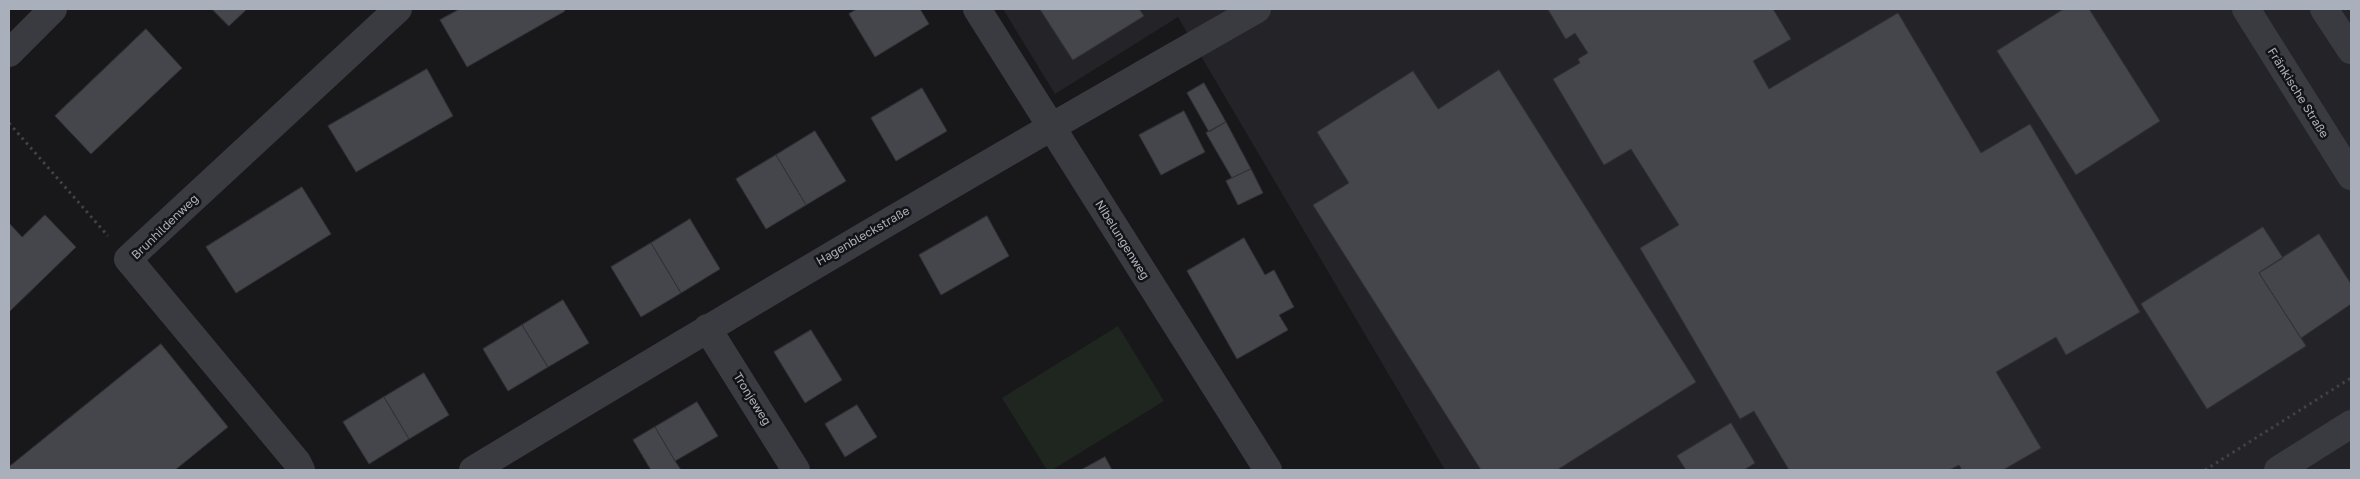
<!DOCTYPE html>
<html>
<head>
<meta charset="utf-8">
<style>
  body { margin:0 }
  #map { position:relative; width:2360px; height:479px; overflow:hidden; background:#18181b; font-family:"Golos Text",sans-serif }
  canvas { display:block }
  .frame { position:absolute; inset:0; border:10px solid #aab0bb; pointer-events:none }
</style>
</head>
<body>
<div id="map">
<canvas width="2360" height="479"></canvas>
<div class="frame"></div>
</div>
<script>
const g = document.querySelector('canvas').getContext('2d');
g.lineJoin = 'round';
function fill(path, color) {
  g.fillStyle = color;
  g.fill(path, 'evenodd');
}
function trace(path, color, width, dash) {
  g.strokeStyle = color;
  g.lineWidth = width;
  g.lineCap = dash ? 'butt' : 'round';
  g.setLineDash(dash || []);
  g.stroke(path);
}
function drawText(font, color, halo, rows, align = 'center') {
  g.font = font + ' "Golos Text",sans-serif';
  g.lineWidth = 5;
  g.setLineDash([]);
  g.textBaseline = 'middle';
  g.strokeStyle = halo;
  g.fillStyle = color;
  for (const [text, x, y, turn = 0] of rows) {
    g.save();
    g.translate(x, y);
    g.rotate((+turn || 0) * Math.PI / 180);
    g.textAlign = isNaN(turn) ? turn : align;
    if (halo) g.strokeText(text, 0, 0);
    g.fillText(text, 0, 0);
    g.restore();
  }
}
fill(new Path2D(`
  M 1003,9 L 2351,9 L 2351,470 L 1445,470 L 1178,17 L 1055,94 Z`), '#242428');
fill(new Path2D(`
  M 1118,326 L 1164,401 L 1052,470 L 1047,470 L 1002,398 Z`), '#1e261f');
const building = new Path2D(`
  M 212,9 L 247,9 L 229,26 Z
  M 460,9 L 564,9 L 565,11 L 467,67 L 440,20 Z
  M 857,9 L 920,9 L 929,24 L 875,57 L 849,14 Z
  M 1040,9 L 1139,9 L 1144,16 L 1073,60 Z
  M 1548,9 L 1773,9 L 1791,39 L 1753,61 L 1769,89 L 1898,13 L 1981,153 L 2030,124 L 2140,312 L 2066,355 L 2056,337 L 1996,372 L 2041,448 L 2003,470 L 1962,470 L 1959,465 L 1949,470 L 1789,470 L 1754,411 L 1740,419 L 1640,248 L 1679,225 L 1631,149 L 1604,165 L 1553,79 L 1580,63 L 1578,59 L 1588,53 L 1575,33 L 1566,39 Z
  M 2064,9 L 2089,9 L 2160,121 L 2076,175 L 1997,51 Z
  M 146,29 L 182,68 L 91,154 L 55,116 Z
  M 427,69 L 453,116 L 356,172 L 328,126 Z
  M 1499,70 L 1696,382 L 1557,470 L 1481,470 L 1313,205 L 1349,183 L 1317,132 L 1413,71 L 1438,109 Z
  M 1204,83 L 1226,122 L 1209,132 L 1187,93 Z
  M 922,88 L 947,131 L 896,161 L 871,118 Z
  M 1184,111 L 1205,152 L 1161,175 L 1139,135 Z
  M 1226,122 L 1251,169 L 1232,178 L 1206,133 Z
  M 815,131 L 846,181 L 806,205 L 776,155 Z
  M 776,155 L 806,205 L 766,229 L 736,179 Z
  M 1251,169 L 1263,193 L 1238,205 L 1226,181 Z
  M 302,187 L 331,234 L 236,293 L 206,247 Z
  M 45,215 L 76,247 L 9,312 L 9,223 L 22,237 Z
  M 987,216 L 1009,256 L 941,295 L 919,255 Z
  M 690,219 L 720,269 L 681,293 L 651,243 Z
  M 2263,227 L 2283,258 L 2259,273 L 2306,346 L 2207,409 L 2141,304 Z
  M 2319,234 L 2351,284 L 2351,304 L 2301,338 L 2259,273 Z
  M 1244,238 L 1265,275 L 1274,270 L 1294,307 L 1279,315 L 1288,330 L 1237,359 L 1187,271 Z
  M 651,243 L 681,293 L 641,317 L 611,267 Z
  M 563,300 L 589,343 L 548,367 L 522,325 Z
  M 522,325 L 548,367 L 508,391 L 483,349 Z
  M 811,330 L 842,380 L 805,403 L 774,352 Z
  M 161,344 L 228,427 L 175,470 L 9,470 L 9,467 Z
  M 424,373 L 449,415 L 409,439 L 384,397 Z
  M 384,397 L 409,439 L 369,464 L 343,422 Z
  M 697,402 L 718,436 L 675,461 L 655,427 Z
  M 857,405 L 877,437 L 845,457 L 825,424 Z
  M 1731,423 L 1755,463 L 1744,470 L 1686,470 L 1677,456 Z
  M 655,427 L 675,461 L 681,470 L 651,470 L 633,440 Z
  M 1105,457 L 1112,470 L 1081,470 Z`);
fill(building, '#44464b');
trace(building, '#323337', 1);
trace(new Path2D(`
  M 9,123 L 108,236
  M 2205,470 L 2351,378`), '#3f4247', 3, [2.5, 4]);
trace(new Path2D(`
  M 977,9 L 1268,470
  M 2246,9 L 2351,176
  M 2324,9 L 2351,50
  M 9,53 L 53,9
  M 707,328 L 796,470
  M 301,470 L 297,462 L 128,259 L 398,9
  M 473,470 C 732,313 993,159 1257,9
  M 2278,470 L 2351,424`), '#393b40', 28);
drawText('12px', '#aab0bb', '#131316', [
  ["Fränkische Straße",2298,93,58],
  ["Brunhildenweg",165,227,-44],
  ["Hagenbleckstraße",863,236,-30],
  ["Nibelungenweg",1122,240,58],
  ["Tronjeweg",752,399,58]
]);
</script>
</body>
</html>
